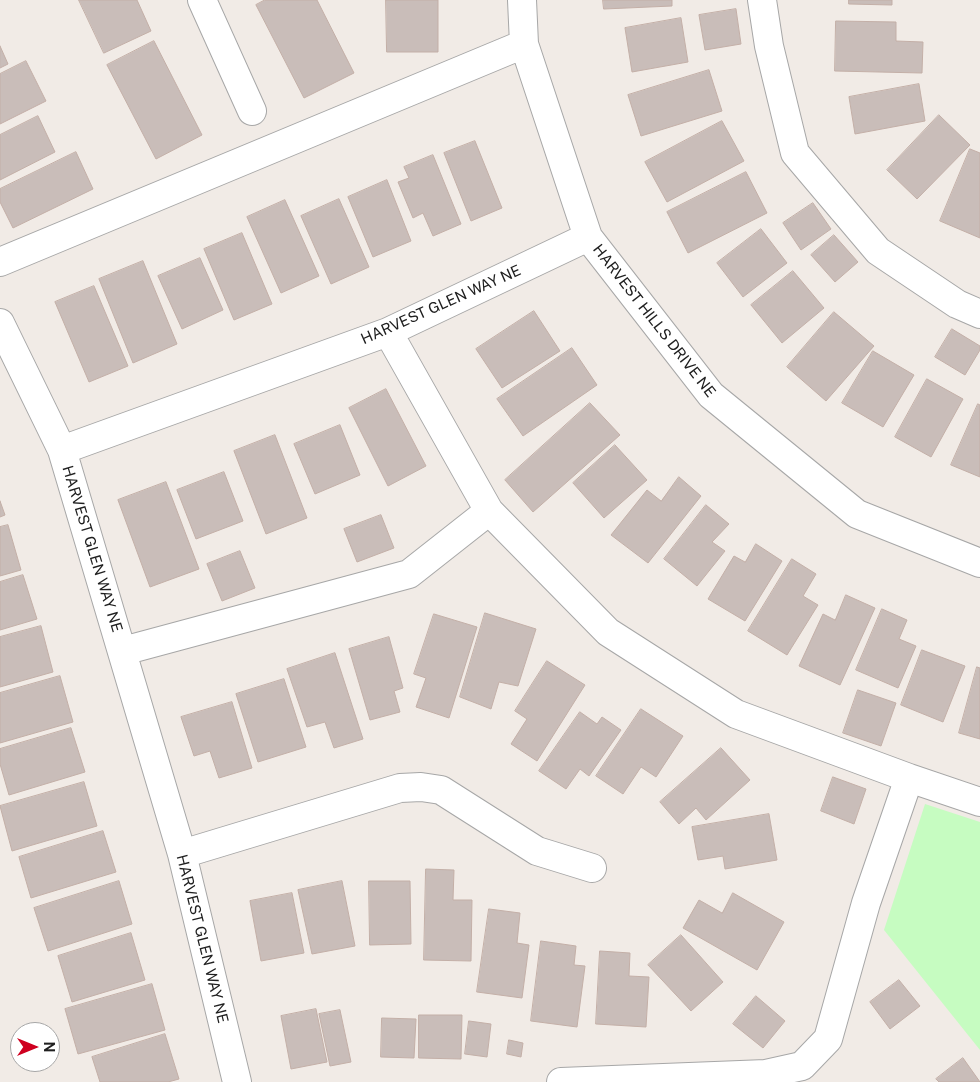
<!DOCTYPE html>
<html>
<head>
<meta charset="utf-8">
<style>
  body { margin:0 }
  #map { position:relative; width:980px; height:1082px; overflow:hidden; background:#f1ebe6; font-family:"Public Sans",sans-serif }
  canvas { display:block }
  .north { position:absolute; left:10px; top:1022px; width:50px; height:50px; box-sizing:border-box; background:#fff; border:1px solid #a6a6a6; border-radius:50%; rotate:90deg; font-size:14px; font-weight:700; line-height:20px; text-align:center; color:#202020 }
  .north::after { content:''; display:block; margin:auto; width:18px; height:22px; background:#cf0020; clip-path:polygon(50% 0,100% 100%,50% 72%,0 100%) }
</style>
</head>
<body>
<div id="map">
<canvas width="980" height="1082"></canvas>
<div class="north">N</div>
</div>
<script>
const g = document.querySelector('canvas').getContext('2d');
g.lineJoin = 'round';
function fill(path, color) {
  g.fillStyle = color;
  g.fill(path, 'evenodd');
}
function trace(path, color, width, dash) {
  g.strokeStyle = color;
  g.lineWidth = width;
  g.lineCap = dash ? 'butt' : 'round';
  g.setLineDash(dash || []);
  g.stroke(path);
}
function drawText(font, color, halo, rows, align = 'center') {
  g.font = font + ' "Public Sans",sans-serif';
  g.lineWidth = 4.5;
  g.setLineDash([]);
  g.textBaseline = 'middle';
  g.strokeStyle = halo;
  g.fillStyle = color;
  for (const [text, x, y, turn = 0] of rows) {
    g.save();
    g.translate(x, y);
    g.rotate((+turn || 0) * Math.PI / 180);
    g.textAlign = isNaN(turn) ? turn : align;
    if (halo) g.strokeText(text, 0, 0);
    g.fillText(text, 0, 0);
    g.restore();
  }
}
fill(new Path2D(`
  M 925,804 L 980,822 L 980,1050 L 884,930 Z`), '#c6fcc1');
const building = new Path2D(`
  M 79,0 L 137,0 L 151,31 L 104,53 Z
  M 265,0 L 317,0 L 354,73 L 304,98 L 256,5 Z
  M 386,0 L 438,0 L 438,52 L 387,52 Z
  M 603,0 L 672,0 L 672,6 L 604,9 Z
  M 849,0 L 892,0 L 892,5 L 849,4 Z
  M 736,9 L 741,44 L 705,50 L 699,15 Z
  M 681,18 L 688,62 L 632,72 L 625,28 Z
  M 836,21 L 896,22 L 896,41 L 923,42 L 922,73 L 835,71 Z
  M 154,41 L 202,135 L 156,159 L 107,65 Z
  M 0,46 L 8,64 L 0,68 Z
  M 26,61 L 46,101 L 0,124 L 0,74 Z
  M 709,70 L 722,111 L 641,136 L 628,95 Z
  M 919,84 L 925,121 L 855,134 L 849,97 Z
  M 939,115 L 970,145 L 917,199 L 887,170 Z
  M 38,116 L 55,152 L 0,180 L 0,135 Z
  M 722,121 L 744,161 L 667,202 L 645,162 Z
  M 475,141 L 502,208 L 471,221 L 444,153 Z
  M 970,149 L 980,153 L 980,238 L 940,221 Z
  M 76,152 L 93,189 L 13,228 L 0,202 L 0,189 Z
  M 433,155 L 461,224 L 433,236 L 423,213 L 413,218 L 398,182 L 409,178 L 404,167 Z
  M 746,172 L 767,213 L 688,253 L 667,212 Z
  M 387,180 L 411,241 L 373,257 L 348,197 Z
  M 339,199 L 369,267 L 331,284 L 301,216 Z
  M 285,200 L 319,276 L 281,293 L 247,217 Z
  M 813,203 L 831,229 L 801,250 L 783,223 Z
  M 761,229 L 787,263 L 743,297 L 717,263 Z
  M 242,233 L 272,304 L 234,320 L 204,249 Z
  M 834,235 L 858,262 L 835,282 L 811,255 Z
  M 200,258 L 223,310 L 182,329 L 158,276 Z
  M 143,261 L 177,344 L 133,363 L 99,279 Z
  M 793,271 L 824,308 L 782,343 L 751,305 Z
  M 94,286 L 128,366 L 89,382 L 55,302 Z
  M 534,311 L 560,351 L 502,388 L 476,349 Z
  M 834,312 L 874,346 L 826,401 L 787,367 Z
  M 952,329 L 980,346 L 980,350 L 965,375 L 935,357 Z
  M 572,348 L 597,385 L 523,436 L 497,399 Z
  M 873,351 L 914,375 L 883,427 L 842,403 Z
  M 927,379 L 963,399 L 931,457 L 895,437 Z
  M 386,389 L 426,466 L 388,486 L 349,408 Z
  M 590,403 L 620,435 L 533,512 L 505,480 Z
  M 978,404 L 980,405 L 980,477 L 951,465 Z
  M 340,425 L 360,475 L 315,494 L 294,444 Z
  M 275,435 L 307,518 L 266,534 L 234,451 Z
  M 615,445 L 647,480 L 604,518 L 573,483 Z
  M 224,472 L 243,521 L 196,539 L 177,490 Z
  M 679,477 L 701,496 L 648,563 L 611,535 L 647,490 L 661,501 Z
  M 166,482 L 199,569 L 150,587 L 118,500 Z
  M 0,501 L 5,515 L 0,517 Z
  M 706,505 L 729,524 L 712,542 L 725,551 L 697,586 L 664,559 Z
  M 381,515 L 394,548 L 357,562 L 344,529 Z
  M 8,525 L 21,570 L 0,576 L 0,527 Z
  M 756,544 L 782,561 L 745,621 L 708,599 L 734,556 L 745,562 Z
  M 240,551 L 255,588 L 222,601 L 207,564 Z
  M 792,559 L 816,574 L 803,596 L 818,605 L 787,655 L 748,631 Z
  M 23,575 L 37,619 L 0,630 L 0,582 Z
  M 846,595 L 875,608 L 840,685 L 799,666 L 823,614 L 835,620 Z
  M 882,609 L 907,620 L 899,639 L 916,646 L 898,688 L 856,670 Z
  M 485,613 L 536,629 L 518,686 L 499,682 L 491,709 L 460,697 Z
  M 434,614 L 477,627 L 449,718 L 416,707 L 426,678 L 414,674 Z
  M 41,626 L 53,672 L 0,687 L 0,637 Z
  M 389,637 L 403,688 L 394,691 L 400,712 L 370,720 L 349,649 Z
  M 922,650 L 965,666 L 943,722 L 901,705 Z
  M 335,653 L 363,739 L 334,748 L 325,722 L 307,727 L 287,669 Z
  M 547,661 L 585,685 L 537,761 L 511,744 L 527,719 L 515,711 Z
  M 977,667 L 980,668 L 980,739 L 959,733 Z
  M 60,676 L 73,722 L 0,743 L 0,693 Z
  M 284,679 L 306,747 L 258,762 L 236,694 Z
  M 858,690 L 896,703 L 881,746 L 843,733 Z
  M 232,702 L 252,768 L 219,778 L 210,751 L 194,756 L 181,717 Z
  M 641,709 L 683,736 L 656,777 L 641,767 L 623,794 L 596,776 Z
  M 580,712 L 597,724 L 602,717 L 621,730 L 589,776 L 580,769 L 566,789 L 539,771 Z
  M 71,728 L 85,772 L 9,795 L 0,764 L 0,749 Z
  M 721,748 L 750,780 L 706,820 L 696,808 L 679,824 L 660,802 Z
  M 833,777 L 866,789 L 854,824 L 821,811 Z
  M 84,782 L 97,826 L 12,851 L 0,806 Z
  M 769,814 L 777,860 L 725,869 L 723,856 L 698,860 L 692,827 Z
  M 103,831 L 116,872 L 31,898 L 19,857 Z
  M 426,869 L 454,870 L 453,900 L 472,900 L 471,961 L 424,960 Z
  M 119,881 L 132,924 L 48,951 L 34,908 Z
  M 342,881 L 355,946 L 312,954 L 298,890 Z
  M 369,881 L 410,881 L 411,944 L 370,945 Z
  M 292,893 L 304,953 L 261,961 L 250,901 Z
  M 733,893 L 784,922 L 757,970 L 683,928 L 699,900 L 722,913 Z
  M 489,909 L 520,913 L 517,943 L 529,945 L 522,998 L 477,992 Z
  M 131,933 L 145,980 L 72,1002 L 58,956 Z
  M 681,935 L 723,982 L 691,1011 L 648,965 Z
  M 541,941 L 576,946 L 574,965 L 585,966 L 577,1027 L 531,1021 Z
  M 600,951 L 630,953 L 629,976 L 649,977 L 646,1027 L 596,1024 Z
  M 899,980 L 920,1006 L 890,1029 L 870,1002 Z
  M 152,984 L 165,1030 L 78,1054 L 65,1009 Z
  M 756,996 L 785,1021 L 763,1048 L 733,1024 Z
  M 316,1009 L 327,1062 L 291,1069 L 281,1016 Z
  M 340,1010 L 351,1062 L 330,1066 L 319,1014 Z
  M 419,1015 L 462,1015 L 461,1059 L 419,1058 Z
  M 382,1018 L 416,1019 L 414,1058 L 381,1057 Z
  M 469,1021 L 491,1024 L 487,1057 L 465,1054 Z
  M 165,1034 L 179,1079 L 168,1082 L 100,1082 L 92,1057 Z
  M 509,1040 L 523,1043 L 521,1057 L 507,1054 Z
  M 963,1058 L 980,1082 L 939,1082 L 936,1079 Z`);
fill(building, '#c9bdb9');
trace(building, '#c3afa7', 1);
const minor = new Path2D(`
  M 202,0 L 252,111
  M 522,0 L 524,44 L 588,237 L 711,395 L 857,514 L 980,563
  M 762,0 L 769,46 L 795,153 L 878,251 L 957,304 L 980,314
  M 0,262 L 524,44
  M 0,323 L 62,450
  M 388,332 L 489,511 L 608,632 L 736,714 L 909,778 L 980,802
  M 123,651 L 409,574 L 489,511
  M 182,854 L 400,788 L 421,787 L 441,790 L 537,851 L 592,868
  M 237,1082 L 182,854 L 62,450 L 388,332 L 588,237
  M 561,1082 L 766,1074 L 802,1066 L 828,1039 L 866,903 L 909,778`);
trace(minor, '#a7a7a7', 30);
trace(minor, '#fff', 28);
drawText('15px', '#202020', '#fff', [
  ["HARVEST GLEN WAY NE",441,305,-24],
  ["HARVEST HILLS DRIVE NE",654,321,52],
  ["HARVEST GLEN WAY NE",92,549,73],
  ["HARVEST GLEN WAY NE",202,939,76]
]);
</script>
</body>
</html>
